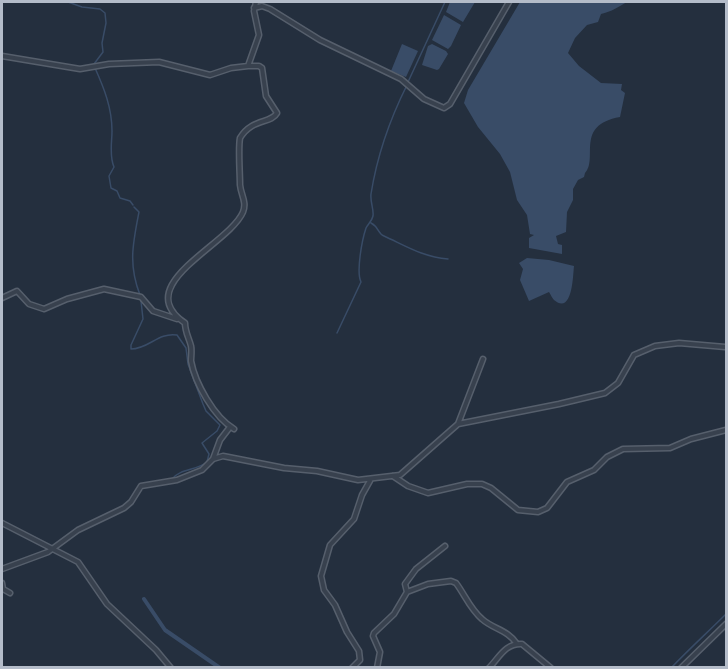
<!DOCTYPE html>
<html>
<head>
<meta charset="utf-8">
<style>
  body { margin:0 }
  #map { position:relative; width:728px; height:669px; overflow:hidden; background:#242f3e; font-family:"DM Sans",sans-serif }
  canvas { display:block }
  .frame { position:absolute; inset:0; border:3px solid #b4bcc9; pointer-events:none }
</style>
</head>
<body>
<div id="map">
<canvas width="728" height="669"></canvas>
<div class="frame"></div>
</div>
<script>
const g = document.querySelector('canvas').getContext('2d');
g.lineJoin = 'round';
function fill(path, color) {
  g.fillStyle = color;
  g.fill(path, 'evenodd');
}
function trace(path, color, width, dash) {
  g.strokeStyle = color;
  g.lineWidth = width;
  g.lineCap = dash ? 'butt' : 'round';
  g.setLineDash(dash || []);
  g.stroke(path);
}
fill(new Path2D(`
  M 450,2 L 475,2 L 463,22 L 446,12 Z
  M 520,2 L 627,2 C 620,6 611,12 601,14 L 598,22 L 587,25 L 575,38 L 568,53 L 579,66 L 601,83 L 622,84 L 621,90 L 625,93 L 620,117 C 574,125 599,159 585,173 L 584,177 L 578,180 L 573,189 L 573,200 L 567,212 L 566,232 L 556,236 L 558,244 L 562,245 L 562,254 L 529,248 L 529,238 L 534,235 L 530,234 L 527,215 L 517,200 L 510,172 L 500,154 L 478,127 L 464,103 L 468,90 Z
  M 444,15 L 461,25 L 451,46 L 448,49 L 432,40 Z
  M 402,44 L 418,51 L 406,77 L 391,71 Z
  M 432,44 L 446,51 L 448,54 L 439,69 L 437,70 L 422,65 L 428,46 Z
  M 527,258 L 549,260 L 574,266 C 573,273 573,316 554,300 C 552,298 551,295 549,292 L 529,301 L 520,280 L 523,269 L 519,263 Z`), '#394c67');
trace(new Path2D(`
  M 68,2 L 82,7 L 100,9 L 105,13 L 106,23 L 102,43 L 103,52 L 94,64
  M 95,68 C 104,88 112,108 112,131 C 112,142 109,156 114,167 L 109,176 L 111,188 L 117,191 L 120,198 L 130,201 L 133,205
  M 408,82 L 445,2
  M 134,207 L 139,212 C 133,243 128,264 140,295
  M 371,223 C 379,227 378,234 384,236 C 406,246 423,257 448,259
  M 141,301 L 143,319 L 131,345 L 131,349 C 149,349 158,332 177,335 L 186,348 L 188,364 L 203,404 L 206,411 L 220,425 L 217,431 L 202,443 L 209,454 L 207,462 C 196,471 181,468 172,479
  M 337,333 L 361,282 C 356,272 362,240 366,228 C 368,224 372,221 373,216 C 374,209 370,202 371,194 C 377,156 390,119 407,85
  M 2,415 L 2,421
  M 671,668 C 690,648 708,632 726,614`), '#394c67', 1.5);
trace(new Path2D(`
  M 144,599 L 165,630 L 220,668`), '#394c67', 4);
const minor = new Path2D(`
  M 254,8 L 262,6 L 270,9 L 320,40 L 401,79 L 424,99 L 444,108 L 450,104 L 509,2
  M 2,56 L 80,69 L 109,64 L 159,62 L 210,75 L 231,68 L 248,66 L 259,35 L 254,11 L 256,2
  M 2,298 L 17,291 L 29,304 L 44,309 L 67,299 L 104,289 L 141,297 L 153,311 L 177,319
  M 458,424 L 559,404 L 605,393 L 618,383 L 634,355 L 655,346 L 679,343 L 725,347
  M 234,429 C 214,417 195,383 191,361 C 191,356 192,351 191,346 C 189,338 185,332 185,323 C 129,285 229,245 243,212 C 247,202 241,195 240,185 C 240,174 238,148 240,138 C 252,118 271,124 277,113 L 266,96 L 262,68 L 259,66 L 248,66
  M 213,459 L 223,456 L 284,468 L 317,471 L 358,480 L 400,475 L 458,424 L 483,359
  M 393,476 L 408,486 L 428,493 L 467,484 L 482,484 L 491,488 L 518,510 L 538,512 L 547,508 L 567,482 L 594,470 L 607,457 L 623,449 L 670,448 L 691,439 L 726,430
  M 2,523 L 78,562 L 107,604 L 156,650 L 171,668
  M 2,569 L 48,552 L 78,530 L 124,508 L 131,502 L 141,486 L 177,480 L 202,470 L 213,459 L 220,440 L 230,427
  M 2,583 L 3,589 L 10,593
  M 407,592 L 405,584 L 416,569 L 445,546
  M 352,668 L 360,660 L 359,651 L 347,632 L 335,605 L 324,590 L 321,576 L 330,545 L 354,519 L 362,495 L 371,479
  M 377,668 L 380,652 L 373,636 L 374,633 L 394,614 L 407,592 L 428,584 L 451,581 L 456,583 C 465,595 470,609 482,619 C 493,629 508,630 517,644
  M 489,668 C 499,658 505,643 522,644 L 551,668
  M 681,668 L 726,624`);
trace(minor, '#565f6c', 7);
trace(minor, '#38414e', 4);
</script>
</body>
</html>
